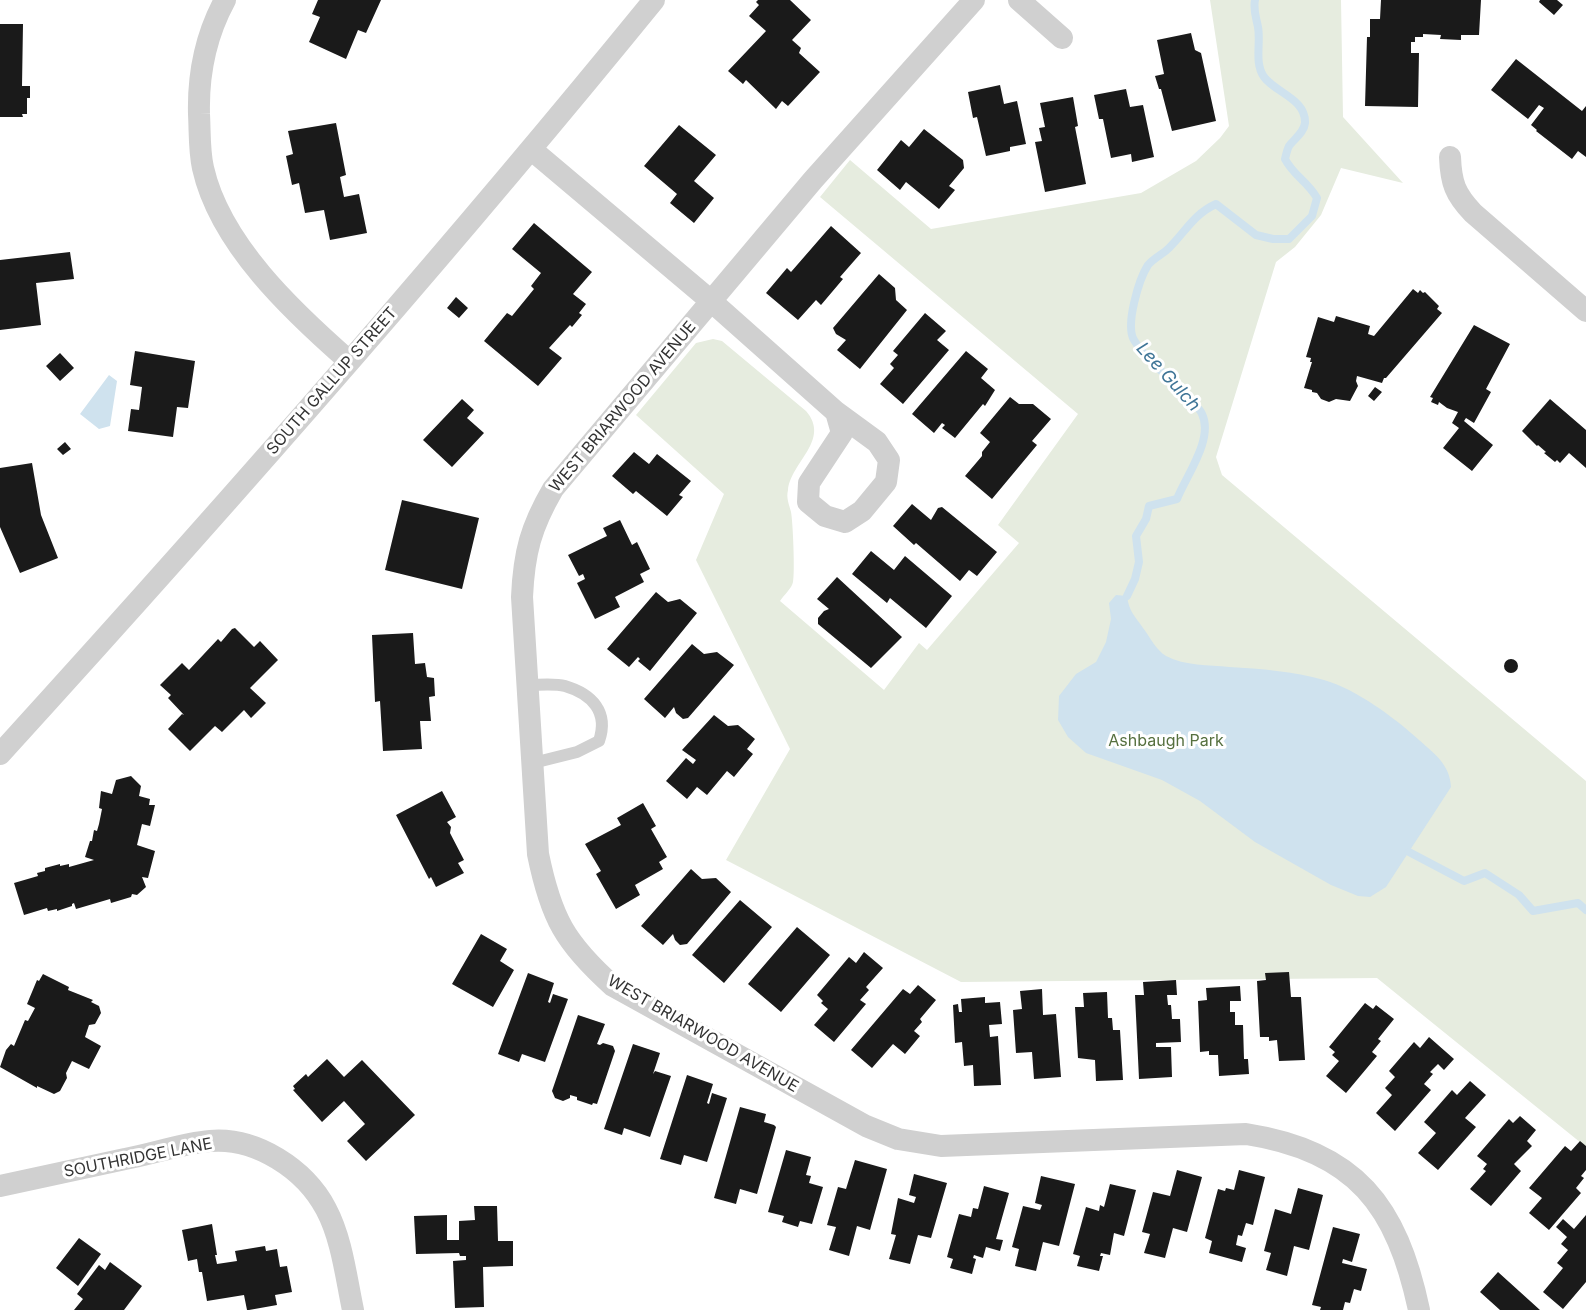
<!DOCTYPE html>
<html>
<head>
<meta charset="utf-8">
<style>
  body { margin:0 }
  canvas { display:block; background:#fff }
</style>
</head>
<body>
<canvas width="1586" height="1310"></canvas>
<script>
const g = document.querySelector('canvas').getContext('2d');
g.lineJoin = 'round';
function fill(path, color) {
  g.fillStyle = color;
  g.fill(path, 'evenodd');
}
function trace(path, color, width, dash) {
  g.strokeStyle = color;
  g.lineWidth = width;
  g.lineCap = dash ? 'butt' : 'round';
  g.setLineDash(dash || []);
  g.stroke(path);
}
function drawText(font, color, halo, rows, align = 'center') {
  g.font = font + ' Inter,sans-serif';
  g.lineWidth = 6;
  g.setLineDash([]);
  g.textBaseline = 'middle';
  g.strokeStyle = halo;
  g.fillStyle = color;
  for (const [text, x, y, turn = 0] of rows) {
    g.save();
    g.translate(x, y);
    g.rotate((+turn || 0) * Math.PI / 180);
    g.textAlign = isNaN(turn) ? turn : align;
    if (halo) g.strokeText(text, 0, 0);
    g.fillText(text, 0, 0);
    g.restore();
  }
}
fill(new Path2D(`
  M 1210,0 L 1341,0 L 1343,117 L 1403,183 L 1341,168 L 1321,215 L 1295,247 L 1276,262 L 1216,457 L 1222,475 L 1586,781 L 1586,1147 L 1377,978 L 961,982 L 726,860 L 790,749 L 696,560 L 724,494 L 636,415 L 696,343 L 713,339 L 722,341 L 806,411 C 831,440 791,462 788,490 C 786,498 789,504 791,512 C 793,522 795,573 793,582 C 792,588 784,595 780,601 L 884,690 L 919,643 L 927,650 L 1019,543 L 998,525 L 1078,414 L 820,197 L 850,160 L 931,229 L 1141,193 L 1196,161 L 1220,138 L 1229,126 Z`), '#e6ecdf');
fill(new Path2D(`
  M 109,375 L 117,381 L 110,426 L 99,429 L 80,414 Z
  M 1116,595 L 1127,596 C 1129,612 1135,616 1143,628 C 1150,637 1156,650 1166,656 C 1185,666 1209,665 1229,667 C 1261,669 1293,671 1324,680 C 1356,689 1395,718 1419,740 C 1435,754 1450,765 1451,787 L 1386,887 L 1370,897 L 1358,896 L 1331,885 L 1255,842 L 1200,801 L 1162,780 L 1086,753 L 1068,737 L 1058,720 L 1059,696 L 1076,674 L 1096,662 L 1106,642 L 1111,619 L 1109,603 Z`), '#cfe2ee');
trace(new Path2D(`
  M 1127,596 L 1135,579 L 1139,562 L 1136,536 L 1146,519 L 1149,506 L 1177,499 C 1186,476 1214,439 1202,414 C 1200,409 1194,404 1190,400 C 1173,379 1148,363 1134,340 C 1125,325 1139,279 1148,265 C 1154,258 1163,254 1169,248 C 1186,231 1194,214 1216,204 L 1256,235 L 1273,239 L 1289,239 L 1312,216 L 1317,198 C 1307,181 1293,175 1285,159 C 1286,155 1287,150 1289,146 C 1294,139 1304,133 1305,123 C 1306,99 1276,93 1264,77 C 1254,63 1261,43 1258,27 C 1256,17 1253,10 1255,0
  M 1409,852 L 1464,881 L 1485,873 L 1519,895 L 1533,911 L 1578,903 L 1586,910`), '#cfe2ee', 8);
fill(new Path2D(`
  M 318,0 L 381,0 L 366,33 L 358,30 L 346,59 L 309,42 L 320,17 L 312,14 Z
  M 758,0 L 790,0 L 811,20 L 792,40 L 801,48 L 799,53 L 820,72 L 788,106 L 782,101 L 776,109 L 746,80 L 743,84 L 728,71 L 766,31 L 749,16 L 759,5 L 756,2 Z
  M 1381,0 L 1481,0 L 1479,35 L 1461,35 L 1461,40 L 1440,39 L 1441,35 L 1423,34 L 1423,37 L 1415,37 L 1415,42 L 1411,42 L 1411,53 L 1419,53 L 1418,107 L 1365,106 L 1367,37 L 1370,37 L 1370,19 L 1380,19 Z
  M 1540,0 L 1557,0 L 1563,5 L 1554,15 L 1539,2 Z
  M 0,24 L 23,24 L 22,86 L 30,86 L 30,98 L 27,98 L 27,114 L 22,114 L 23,117 L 0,117 Z
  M 1191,33 L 1195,50 L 1201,53 L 1216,121 L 1172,131 L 1161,89 L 1159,89 L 1155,76 L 1164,74 L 1157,40 Z
  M 1516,59 L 1582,111 L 1586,106 L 1586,157 L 1578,151 L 1572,159 L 1536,131 L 1537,130 L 1531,125 L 1544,108 L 1539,105 L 1528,119 L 1491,90 Z
  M 1000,85 L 1004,104 L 1017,101 L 1026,144 L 1010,147 L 1010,151 L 986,156 L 977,117 L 973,118 L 968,92 Z
  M 1126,89 L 1130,107 L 1143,105 L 1154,157 L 1132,162 L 1131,154 L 1111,158 L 1103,119 L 1099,119 L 1094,95 Z
  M 1073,97 L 1078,126 L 1075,127 L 1086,184 L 1045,192 L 1035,142 L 1042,141 L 1039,128 L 1045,127 L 1040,103 Z
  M 336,123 L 346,175 L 340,177 L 344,197 L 359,194 L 367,233 L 330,240 L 324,210 L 305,213 L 299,183 L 292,185 L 286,156 L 293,154 L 288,131 Z
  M 679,125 L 716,155 L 694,181 L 714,198 L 694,223 L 670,203 L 677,194 L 644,166 Z
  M 924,129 L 963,160 L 964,168 L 949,186 L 955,190 L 939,209 L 906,182 L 900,190 L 877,170 L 901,140 L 909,147 Z
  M 534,223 L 592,272 L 573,294 L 586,304 L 579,313 L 582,315 L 572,327 L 570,325 L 549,348 L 562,358 L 538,386 L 484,341 L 507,313 L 512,316 L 534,289 L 531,286 L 541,273 L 512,249 Z
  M 831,226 L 861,253 L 840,277 L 843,279 L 821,305 L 816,300 L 798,320 L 766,293 L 787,268 L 791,272 Z
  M 70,252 L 74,279 L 36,283 L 41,325 L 0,330 L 0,260 Z
  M 879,274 L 895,288 L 896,300 L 907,310 L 860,369 L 837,350 L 846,340 L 836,334 L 833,328 Z
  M 1413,289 L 1418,293 L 1420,290 L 1423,293 L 1425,292 L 1439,306 L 1437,309 L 1442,313 L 1386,378 L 1384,378 L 1382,383 L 1357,376 L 1356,381 L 1358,386 L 1350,401 L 1336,399 L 1329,402 L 1321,399 L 1317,393 L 1312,392 L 1312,390 L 1304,388 L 1312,362 L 1310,362 L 1311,358 L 1306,357 L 1318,317 L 1334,322 L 1336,316 L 1370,326 L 1368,334 L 1374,336 Z
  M 456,297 L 468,308 L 459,318 L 447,308 Z
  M 925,313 L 946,331 L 937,340 L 949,350 L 903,404 L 880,384 L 894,368 L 890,364 L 898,355 L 893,351 Z
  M 1474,325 L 1510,344 L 1486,389 L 1491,392 L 1474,423 L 1466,418 L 1464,421 L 1493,445 L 1472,471 L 1443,448 L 1459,428 L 1452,423 L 1458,412 L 1447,408 L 1439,402 L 1438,405 L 1431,402 L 1433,398 L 1430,397 Z
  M 135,351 L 195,361 L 188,408 L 177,407 L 173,437 L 128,431 L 131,409 L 139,410 L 142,387 L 130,385 Z
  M 966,351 L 988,369 L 981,378 L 995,390 L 985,406 L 983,404 L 955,438 L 942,428 L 945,425 L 942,423 L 934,433 L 912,414 Z
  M 60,353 L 74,368 L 60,381 L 46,366 Z
  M 1375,387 L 1382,392 L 1374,401 L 1368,396 Z
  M 1010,397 L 1019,404 L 1033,404 L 1051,419 L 1032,441 L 1037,445 L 992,499 L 965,476 L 982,456 L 982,452 L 990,442 L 980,433 Z
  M 462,399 L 474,410 L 467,418 L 484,433 L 452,467 L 423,440 Z
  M 1550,399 L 1586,430 L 1586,468 L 1569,453 L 1560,463 L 1557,460 L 1555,462 L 1544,453 L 1546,452 L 1538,445 L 1537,446 L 1522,431 Z
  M 65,442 L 71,449 L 63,455 L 57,449 Z
  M 634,452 L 649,464 L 657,454 L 691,481 L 679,495 L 683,497 L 667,516 L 636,491 L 633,494 L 612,476 Z
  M 32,463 L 41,515 L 58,558 L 20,573 L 0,527 L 0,468 Z
  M 402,500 L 479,518 L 462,589 L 385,570 Z
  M 912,504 L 931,520 L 938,508 L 942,507 L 997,552 L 977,576 L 969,570 L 960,581 L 916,543 L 914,545 L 893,526 Z
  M 620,520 L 632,545 L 637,542 L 650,569 L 640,574 L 644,582 L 615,597 L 620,607 L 595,619 L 577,583 L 585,579 L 583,574 L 579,576 L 568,555 L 607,536 L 603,528 Z
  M 871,551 L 894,570 L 905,556 L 952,596 L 926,628 L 890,598 L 887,603 L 852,574 Z
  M 837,577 L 902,637 L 871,668 L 818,624 L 818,618 L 824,611 L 829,609 L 817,599 Z
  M 656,592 L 668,602 L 680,599 L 697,613 L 650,671 L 638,661 L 640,659 L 638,657 L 629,667 L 607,649 Z
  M 235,628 L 254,647 L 260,641 L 278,660 L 250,688 L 266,703 L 251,718 L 244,710 L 222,732 L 215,726 L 190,751 L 168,729 L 182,714 L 184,715 L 168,698 L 171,695 L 160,685 L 182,663 L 189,670 L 218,639 L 221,642 L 232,629 Z
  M 413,633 L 415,664 L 425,663 L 427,677 L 434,678 L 435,696 L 429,697 L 431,721 L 420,721 L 422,749 L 383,751 L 380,701 L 375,702 L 372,635 Z
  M 692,644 L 704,654 L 717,652 L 734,665 L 688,718 L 683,719 L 676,713 L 674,707 L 665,718 L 644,699 Z
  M1504 666a7 7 0 1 1 14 0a7 7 0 1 1-14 0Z
  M 714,715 L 728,726 L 738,725 L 755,739 L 747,749 L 753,754 L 734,777 L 727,771 L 707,795 L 697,787 L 687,799 L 666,781 L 686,758 L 693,764 L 696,760 L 682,750 Z
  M 131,776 L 141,786 L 139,796 L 150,799 L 149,805 L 155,805 L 150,826 L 142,824 L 137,845 L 155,851 L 148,878 L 142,877 L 146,887 L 137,895 L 132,894 L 131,897 L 111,903 L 110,899 L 76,909 L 74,903 L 72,904 L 72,906 L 57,911 L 57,909 L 48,911 L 47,908 L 24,915 L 14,883 L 38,876 L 37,873 L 45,871 L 45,868 L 60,864 L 60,866 L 69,864 L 69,867 L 94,860 L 85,857 L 90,841 L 92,841 L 94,830 L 97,831 L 99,824 L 102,809 L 99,808 L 101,791 L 112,794 L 116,780 Z
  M 442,791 L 456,817 L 447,822 L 451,827 L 450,833 L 464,860 L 458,863 L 464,873 L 436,887 L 431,877 L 429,879 L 396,815 Z
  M 643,803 L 656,826 L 651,829 L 667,857 L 659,862 L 663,869 L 635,885 L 640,895 L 616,909 L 596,874 L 601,871 L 585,844 L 621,825 L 617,818 Z
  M 691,869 L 702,879 L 716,878 L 731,892 L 687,944 L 680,945 L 675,940 L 673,934 L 663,945 L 641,926 Z
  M 740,900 L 772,927 L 724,983 L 692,955 Z
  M 797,927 L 830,955 L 781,1012 L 748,984 Z
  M 481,934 L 507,949 L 500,961 L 514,970 L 493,1007 L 452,984 Z
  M 864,952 L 883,968 L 866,987 L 869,990 L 860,1000 L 866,1004 L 834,1042 L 814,1025 L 828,1009 L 821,1003 L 823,1001 L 817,995 L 849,957 L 856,963 Z
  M 1289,972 L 1291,997 L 1301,997 L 1305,1060 L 1279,1061 L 1277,1040 L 1269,1041 L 1269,1037 L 1260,1037 L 1257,981 L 1266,980 L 1265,973 Z
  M 528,973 L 554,983 L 548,1002 L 550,1003 L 553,994 L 568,999 L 545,1062 L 522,1054 L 519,1062 L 498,1054 Z
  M 43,974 L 69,987 L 68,990 L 93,1000 L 91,1002 L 99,1006 L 101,1013 L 95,1024 L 89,1025 L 85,1037 L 101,1046 L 89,1069 L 72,1061 L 66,1073 L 67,1078 L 60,1091 L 54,1094 L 37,1086 L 37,1088 L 0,1067 L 6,1050 L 11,1044 L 14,1046 L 25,1020 L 28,1021 L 35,1008 L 27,1004 L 37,980 L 39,981 Z
  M 1176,980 L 1177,995 L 1167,995 L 1168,1005 L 1171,1005 L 1172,1019 L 1180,1019 L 1181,1042 L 1156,1043 L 1156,1047 L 1171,1047 L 1172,1077 L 1139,1079 L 1135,995 L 1144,995 L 1143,982 Z
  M 918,985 L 936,1000 L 920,1019 L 922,1022 L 914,1031 L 920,1036 L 905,1054 L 893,1044 L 872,1068 L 851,1050 L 903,989 L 910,994 Z
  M 1240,986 L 1241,1001 L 1230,1001 L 1230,1012 L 1235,1012 L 1235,1025 L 1243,1025 L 1244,1059 L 1248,1059 L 1249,1074 L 1219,1076 L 1218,1055 L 1209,1055 L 1209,1051 L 1200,1052 L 1198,1001 L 1207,1000 L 1206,988 Z
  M 1042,989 L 1043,1015 L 1056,1014 L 1061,1077 L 1034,1079 L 1032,1052 L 1016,1053 L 1013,1010 L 1022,1009 L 1020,991 Z
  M 1107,992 L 1108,1018 L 1112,1018 L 1113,1030 L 1120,1030 L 1123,1080 L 1096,1081 L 1095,1060 L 1078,1058 L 1075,1007 L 1084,1007 L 1083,993 Z
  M 985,997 L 985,1003 L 1000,1002 L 1002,1024 L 989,1025 L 990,1037 L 998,1036 L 1001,1085 L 974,1086 L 973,1065 L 964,1066 L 962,1042 L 955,1043 L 953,1005 L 958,1004 L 959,1012 L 962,1012 L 961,999 Z
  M 1365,1003 L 1373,1009 L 1376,1005 L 1394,1019 L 1378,1039 L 1381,1041 L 1372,1052 L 1377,1056 L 1346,1093 L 1326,1076 L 1339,1061 L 1332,1055 L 1335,1052 L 1329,1047 Z
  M 578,1015 L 605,1024 L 597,1044 L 600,1045 L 603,1043 L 613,1046 L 615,1051 L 597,1104 L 593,1103 L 592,1105 L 577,1100 L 577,1097 L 570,1095 L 570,1098 L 563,1101 L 555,1098 L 552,1091 Z
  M 1429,1037 L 1454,1059 L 1444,1070 L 1438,1064 L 1430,1072 L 1433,1074 L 1424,1084 L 1431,1090 L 1395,1131 L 1376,1113 L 1392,1095 L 1385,1088 L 1395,1077 L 1389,1071 L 1414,1042 L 1420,1048 Z
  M 633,1044 L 660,1053 L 653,1074 L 655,1071 L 671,1076 L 650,1137 L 624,1128 L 622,1135 L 604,1129 Z
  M 327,1059 L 344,1077 L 362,1060 L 415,1115 L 366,1161 L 347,1141 L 365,1124 L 344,1101 L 322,1122 L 293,1090 L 295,1089 L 293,1086 L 306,1074 L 308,1077 Z
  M 687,1075 L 713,1084 L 707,1103 L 709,1104 L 712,1093 L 727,1098 L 707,1162 L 684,1155 L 681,1165 L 660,1159 Z
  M 1470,1081 L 1486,1095 L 1465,1118 L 1476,1127 L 1438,1170 L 1418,1153 L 1436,1133 L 1424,1122 L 1452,1090 L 1457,1095 Z
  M 740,1107 L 766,1114 L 764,1122 L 774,1125 L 776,1127 L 757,1194 L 740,1189 L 736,1204 L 714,1198 Z
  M 1520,1116 L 1536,1130 L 1527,1141 L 1532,1146 L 1514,1164 L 1521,1171 L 1491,1206 L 1470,1189 L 1486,1171 L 1483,1169 L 1487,1164 L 1477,1156 L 1509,1119 L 1513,1123 Z
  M 1580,1141 L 1586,1146 L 1586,1170 L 1581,1176 L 1584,1178 L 1576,1188 L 1581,1193 L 1549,1230 L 1529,1213 L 1542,1198 L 1529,1188 L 1565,1146 L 1571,1151 Z
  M 786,1150 L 811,1157 L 806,1175 L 811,1176 L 809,1183 L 823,1187 L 812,1224 L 800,1221 L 798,1227 L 782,1222 L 784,1216 L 768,1212 Z
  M 855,1160 L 887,1169 L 870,1230 L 857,1226 L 849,1256 L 829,1250 L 836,1227 L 827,1225 L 838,1187 L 846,1189 Z
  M 1177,1170 L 1202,1177 L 1187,1232 L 1173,1228 L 1165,1258 L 1144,1253 L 1150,1234 L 1142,1232 L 1153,1192 L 1170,1196 Z
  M 1239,1170 L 1265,1177 L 1253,1225 L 1246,1223 L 1242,1236 L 1238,1235 L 1236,1245 L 1246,1248 L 1242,1262 L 1209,1253 L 1212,1241 L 1205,1238 L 1218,1189 L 1225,1191 L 1226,1188 L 1234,1190 Z
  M 914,1174 L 947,1183 L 931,1238 L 918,1235 L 910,1264 L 889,1259 L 896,1235 L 891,1234 L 898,1198 L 914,1203 L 916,1197 L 909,1195 Z
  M 1041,1176 L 1075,1184 L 1059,1246 L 1043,1242 L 1036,1271 L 1015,1266 L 1019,1249 L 1012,1247 L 1023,1206 L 1040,1210 L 1042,1205 L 1035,1203 Z
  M 1110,1184 L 1136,1190 L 1124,1236 L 1114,1233 L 1110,1255 L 1101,1253 L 1100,1256 L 1103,1256 L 1099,1271 L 1077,1266 L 1080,1256 L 1073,1254 L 1086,1207 L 1099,1211 L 1100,1205 L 1104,1207 Z
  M 984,1186 L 1009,1193 L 996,1239 L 1003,1240 L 1000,1251 L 986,1247 L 983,1258 L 974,1255 L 973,1258 L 976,1259 L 972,1274 L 950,1268 L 953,1259 L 947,1257 L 959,1214 L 971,1217 L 973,1208 L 978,1209 Z
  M 1298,1188 L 1323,1195 L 1309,1250 L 1294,1246 L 1287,1276 L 1266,1270 L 1271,1253 L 1264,1251 L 1275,1209 L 1291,1214 Z
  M 474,1206 L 497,1206 L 498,1241 L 513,1241 L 513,1266 L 483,1267 L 484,1307 L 455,1308 L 453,1261 L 466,1260 L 466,1256 L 460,1256 L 459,1253 L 416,1254 L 414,1216 L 447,1215 L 447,1240 L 459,1240 L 459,1221 L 475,1220 Z
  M 1586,1215 L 1586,1282 L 1563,1309 L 1543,1292 L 1563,1268 L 1557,1263 L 1568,1250 L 1561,1244 L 1567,1237 L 1556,1227 L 1563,1219 L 1574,1229 Z
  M 212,1224 L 217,1255 L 215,1255 L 217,1264 L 237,1261 L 235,1251 L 265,1246 L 266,1251 L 277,1249 L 280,1267 L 287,1266 L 292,1292 L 275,1295 L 277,1305 L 249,1310 L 247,1310 L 244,1295 L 207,1301 L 202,1272 L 199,1272 L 197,1259 L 188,1261 L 182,1230 Z
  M 1333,1227 L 1360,1234 L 1352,1262 L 1343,1259 L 1342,1263 L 1367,1269 L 1361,1291 L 1354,1289 L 1350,1303 L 1345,1302 L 1343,1310 L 1320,1310 L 1321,1307 L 1312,1305 Z
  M 79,1238 L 101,1254 L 78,1286 L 56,1268 Z
  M 110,1262 L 142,1286 L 124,1310 L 74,1310 L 83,1299 L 77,1294 L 99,1265 L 105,1270 Z
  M 1498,1272 L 1540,1310 L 1500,1310 L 1480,1292 Z`), '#1a1a1a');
trace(new Path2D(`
  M 527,685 C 539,685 554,683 565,686 C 592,694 609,712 599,741 L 577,752 L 533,763`), '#d0d0d0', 12);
trace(new Path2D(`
  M 225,0 C 206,35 198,75 199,114 C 200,132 199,150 203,168 C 220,244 293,312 349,361
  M 974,0 L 813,180 L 553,489 C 531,527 524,552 522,597 L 538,854 C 551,918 565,943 613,986 L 866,1126 L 898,1139 L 941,1146 L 1246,1134 C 1356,1151 1397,1206 1419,1310
  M 1019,0 L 1062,38
  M 532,150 L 711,301 L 836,412 L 842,433 L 809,483 L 808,502 L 825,516 L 845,522 L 862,511 L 886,482 L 889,460 L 877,442 L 836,412
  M 1450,157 C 1451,183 1455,194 1473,213 L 1586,311
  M 0,754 C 224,508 444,258 654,0
  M 0,1186 C 42,1177 83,1168 125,1159 C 152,1154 184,1143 210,1141 C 256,1137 305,1169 326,1209 C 342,1239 346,1277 353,1310`), '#d0d0d0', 22);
drawText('16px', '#333', '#fff', [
  ["SOUTH GALLUP STREET",332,381,-49],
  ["WEST BRIARWOOD AVENUE",623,407,-50],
  ["WEST BRIARWOOD AVENUE",703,1034,30],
  ["SOUTHRIDGE LANE",138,1158,-11]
]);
drawText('16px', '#56703f', '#fff', [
  ["Ashbaugh Park",1166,741]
]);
drawText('italic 18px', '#3f7597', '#fff', [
  ["Lee Gulch",1168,377,48]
]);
</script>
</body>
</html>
